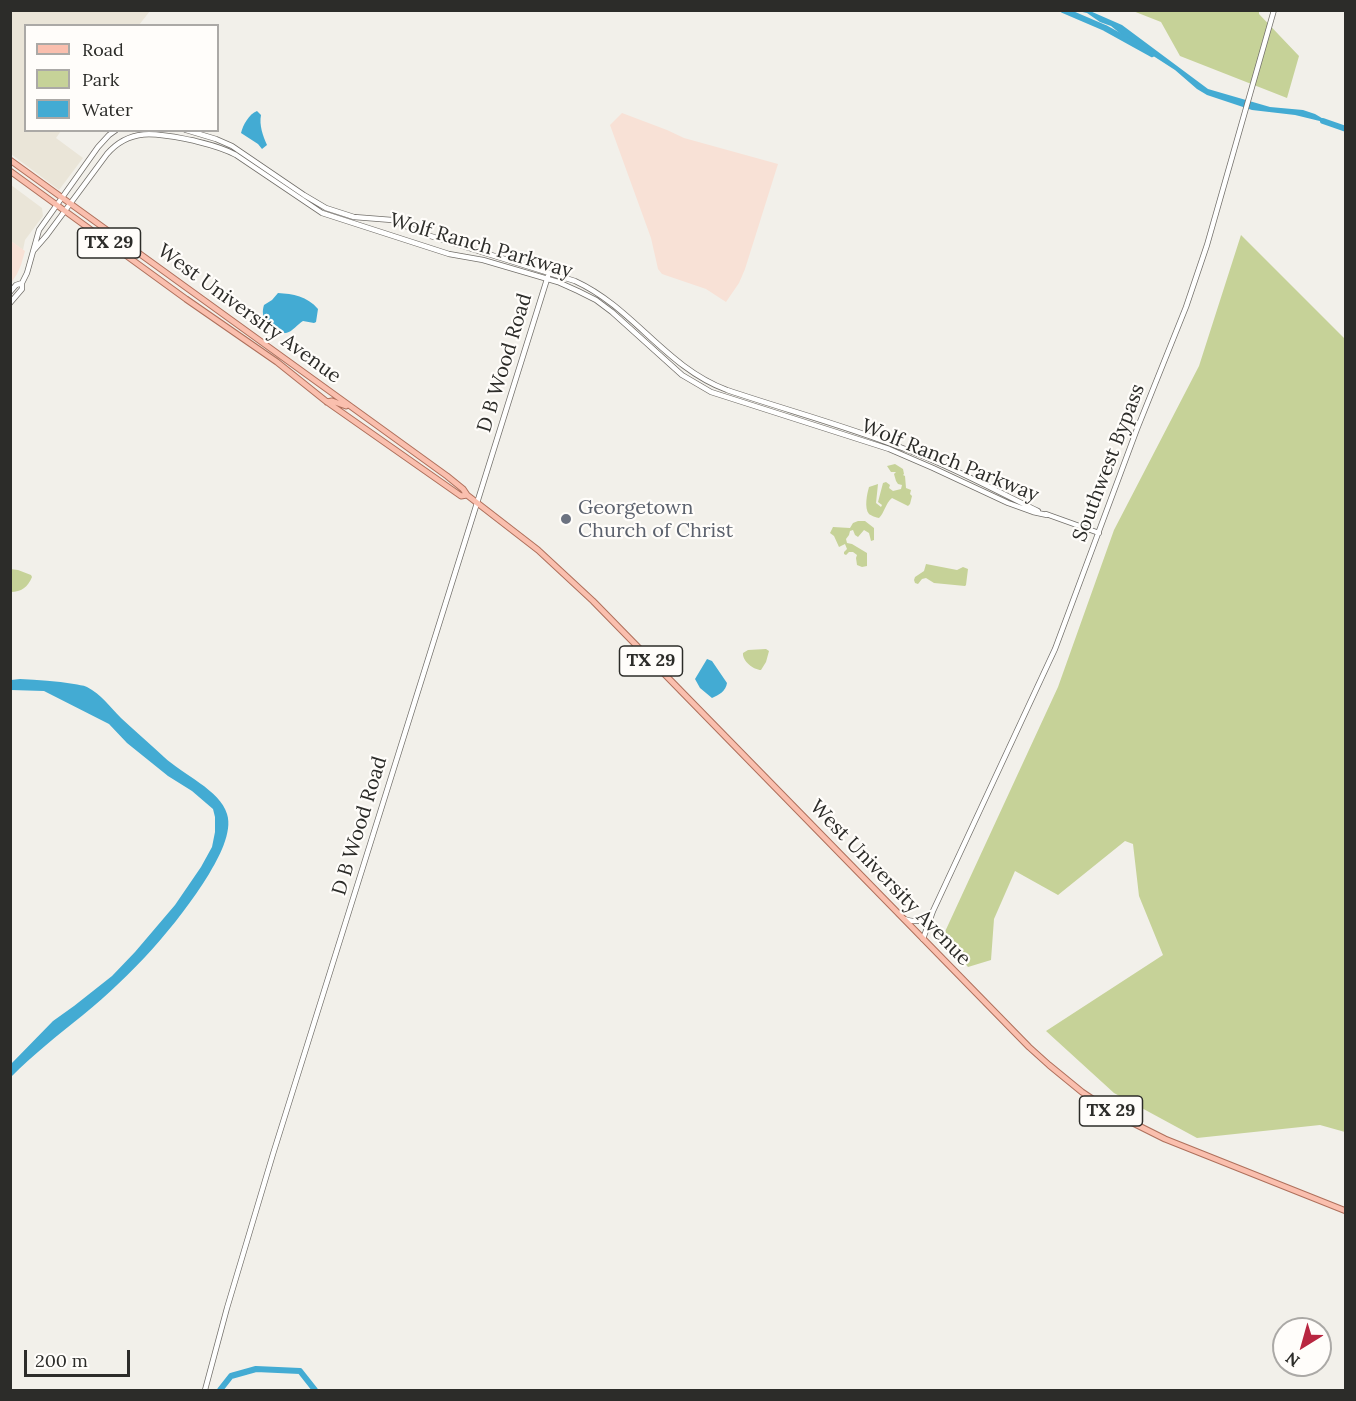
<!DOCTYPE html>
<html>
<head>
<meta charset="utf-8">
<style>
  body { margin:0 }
  #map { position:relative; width:1356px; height:1401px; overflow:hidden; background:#f2f0ea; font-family:Lora,serif }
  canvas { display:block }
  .frame { position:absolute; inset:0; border:12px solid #2c2c29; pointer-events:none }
  .legend { position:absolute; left:24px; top:24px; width:195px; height:108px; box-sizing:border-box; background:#fffdfa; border:2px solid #aba9a6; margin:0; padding:8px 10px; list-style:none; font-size:18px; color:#2c2c29 }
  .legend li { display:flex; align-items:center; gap:12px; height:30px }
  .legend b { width:30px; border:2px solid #aba9a6 }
  .north { position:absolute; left:1272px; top:1317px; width:60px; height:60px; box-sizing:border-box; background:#fffdfa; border:2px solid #aba9a6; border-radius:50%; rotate:217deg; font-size:16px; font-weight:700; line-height:24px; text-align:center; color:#2c2c29 }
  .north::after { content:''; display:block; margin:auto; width:21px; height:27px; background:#b82640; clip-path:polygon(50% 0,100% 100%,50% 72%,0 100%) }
  .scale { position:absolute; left:24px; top:1350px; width:106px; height:27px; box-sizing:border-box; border:3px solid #2c2c29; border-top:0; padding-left:8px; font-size:18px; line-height:21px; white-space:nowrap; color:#2c2c29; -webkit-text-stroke:4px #fffdfa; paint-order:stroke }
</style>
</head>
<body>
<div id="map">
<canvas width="1356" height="1401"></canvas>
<div class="frame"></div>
<ul class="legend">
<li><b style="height:8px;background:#fabfae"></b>Road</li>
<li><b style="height:16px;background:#c6d298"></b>Park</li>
<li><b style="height:16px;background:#43abd3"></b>Water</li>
</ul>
<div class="north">N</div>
<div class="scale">200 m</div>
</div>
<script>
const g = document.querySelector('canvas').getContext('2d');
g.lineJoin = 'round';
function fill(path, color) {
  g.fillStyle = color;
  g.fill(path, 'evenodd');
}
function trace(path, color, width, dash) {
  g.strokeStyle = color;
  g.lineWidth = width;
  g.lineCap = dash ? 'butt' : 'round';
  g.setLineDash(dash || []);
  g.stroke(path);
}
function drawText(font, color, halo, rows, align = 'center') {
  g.font = font + ' Lora,serif';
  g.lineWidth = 4.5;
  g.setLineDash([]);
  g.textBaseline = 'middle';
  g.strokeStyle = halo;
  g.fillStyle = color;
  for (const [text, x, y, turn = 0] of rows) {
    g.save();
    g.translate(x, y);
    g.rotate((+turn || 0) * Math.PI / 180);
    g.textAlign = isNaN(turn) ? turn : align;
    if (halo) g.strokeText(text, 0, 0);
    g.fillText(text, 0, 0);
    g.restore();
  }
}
fill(new Path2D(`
  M 11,11 L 150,11 L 139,25 L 26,26 L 26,130 L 61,131 L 56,138 L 83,158 L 59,190 L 11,154 Z
  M 11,185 L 42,208 L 43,216 L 25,240 L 23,250 L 11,241 Z`), '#eae5d8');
fill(new Path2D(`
  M 622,113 L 667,130 L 684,138 L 778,164 L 745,269 L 739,283 L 726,302 L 706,289 L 662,274 L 658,269 L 651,238 L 610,125 Z
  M 11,241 L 25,251 L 21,265 L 17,274 L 11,283 Z`), '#f8e1d6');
fill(new Path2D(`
  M 1133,11 L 1259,11 L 1259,14 L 1299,56 L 1287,98 L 1180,56 L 1161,22 Z
  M 1241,235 L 1345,339 L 1345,1132 L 1320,1125 L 1197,1138 L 1114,1093 L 1046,1031 L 1163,955 L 1139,896 L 1133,844 L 1125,841 L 1058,895 L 1015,871 L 994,919 L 991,960 L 968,967 L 943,936 L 1058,687 L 1114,530 L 1199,366 Z
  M 895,464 L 903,469 L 904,474 L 903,475 L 905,476 L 906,488 L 911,490 L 910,494 L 912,496 L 910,504 L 908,506 L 892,498 C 885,504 885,512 879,518 C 877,518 870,515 869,514 C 864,508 867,494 869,487 L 878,484 L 876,503 L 881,507 L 882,505 L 878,502 L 883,483 L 886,482 L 890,485 L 889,488 L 893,491 L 901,489 L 902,485 L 898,484 L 896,481 L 894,474 L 896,472 L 891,472 L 887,466 Z
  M 858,521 L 865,521 L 874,528 L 874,540 L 871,541 L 869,533 L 864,530 L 858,537 L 855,535 L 853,530 L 850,531 L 849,535 L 846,539 L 847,543 L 852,544 L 867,553 L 867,566 L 862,567 L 857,565 L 856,558 L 857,555 L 853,552 L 849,552 L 846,555 L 844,554 L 844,552 L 847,549 L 845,544 L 839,547 L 834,536 L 830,533 L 833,527 L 850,528 L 853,523 Z
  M 926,564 L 957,570 L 963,567 L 968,569 L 966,585 L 965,586 L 934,583 L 926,578 L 922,579 L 918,584 L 915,583 L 914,580 L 915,577 L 924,571 Z
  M 10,569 L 18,570 L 31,575 L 32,577 C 28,587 21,592 11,592 Z
  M 766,649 L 769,651 L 766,662 L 761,670 C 754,670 742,661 743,653 L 748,650 Z`), '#c6d298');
fill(new Path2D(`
  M 1078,11 L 1090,11 L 1122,25 L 1208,89 L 1270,107 L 1303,110 L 1315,114 L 1332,124 L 1295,115 L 1252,110 L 1207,95 L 1197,89 L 1175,70 L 1127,39 L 1111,26 L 1100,22 L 1087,13 Z
  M 257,111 L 261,115 C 259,125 263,136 267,145 L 262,149 L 258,144 L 241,133 C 243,125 249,114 257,111 Z
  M 278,293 C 293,294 307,296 318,309 L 316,322 L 314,323 L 303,321 C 298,324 292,332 286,333 C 282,333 281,331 277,329 C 267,322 260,318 264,305 L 272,300 Z
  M 707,659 L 712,661 L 727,683 C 726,691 719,695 712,698 L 700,688 L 695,679 Z
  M 20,679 C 38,680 56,681 74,684 C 78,685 83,685 87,687 C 101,694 110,707 121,718 C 135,731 150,744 164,757 C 182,774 220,790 227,814 C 233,832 218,859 209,874 C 176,927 132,975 83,1015 C 58,1035 33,1055 11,1077 L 11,1064 L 53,1021 L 74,1006 L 112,976 L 135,952 L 175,905 L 201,867 L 212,847 L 215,832 L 215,817 L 213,809 L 192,791 L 168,776 L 127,743 L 109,724 L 44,691 L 11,690 L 11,680 Z`), '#43abd3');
trace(new Path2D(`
  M 1063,10 L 1105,28 L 1152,54
  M 1323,121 L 1346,129
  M 220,1390 L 231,1376 L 256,1369 L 300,1371 L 315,1390`), '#43abd3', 6);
const tertiary = new Path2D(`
  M 186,130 L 216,139 L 232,146 L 304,195 L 326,208 L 354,217 L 392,220 L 424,234 L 575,281 C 634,308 665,367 727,390 C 786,410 847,426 905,449 C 951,466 994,490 1038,511
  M 34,250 L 47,235 L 107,154 C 131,126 160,134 191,140 C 207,144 222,147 236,155 L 322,213 L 449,254 L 483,260 L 558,282 L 578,291 L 596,300 L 612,312 L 682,375 L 711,392 L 889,449 L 933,468 L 1008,503 L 1033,512 L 1047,515
  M 10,292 L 16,285 L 22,283
  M 10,303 L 22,289 L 22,283 L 27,273 L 39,230 L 98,147 L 109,135 L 116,130
  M 477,503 L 548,276
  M 1046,514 L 1099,533
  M 904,919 C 919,924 922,920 933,911
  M 923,939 L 933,911 L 1055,649 L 1137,429 L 1186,307 L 1207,245 L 1274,10`);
const secondary = new Path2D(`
  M 205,1390 L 227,1308 L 273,1154 L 477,503`);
const primary = new Path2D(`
  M 10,160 L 447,476 L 463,489 L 467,495 L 538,550 L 593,601 L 1029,1047 L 1049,1065 L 1082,1092 L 1115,1114 L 1165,1139 L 1346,1211
  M 10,171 L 186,299 L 277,362 L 327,402 L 461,496 L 467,495
  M 327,402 L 332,401 L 346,406`);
trace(tertiary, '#73706b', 6);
trace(secondary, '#73706b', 6);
trace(primary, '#af705c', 7);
trace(tertiary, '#fff', 4.5);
trace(secondary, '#fff', 4.5);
trace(primary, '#fabfae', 5);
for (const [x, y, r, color] of [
  [566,519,6,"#6b7280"]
]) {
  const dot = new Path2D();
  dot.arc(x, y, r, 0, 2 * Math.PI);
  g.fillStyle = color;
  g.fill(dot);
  trace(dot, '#fffdfa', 2);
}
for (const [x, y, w] of [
  [109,243,63],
  [651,661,63],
  [1111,1111,63]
]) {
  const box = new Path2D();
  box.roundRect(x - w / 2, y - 15, w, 30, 4.5);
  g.fillStyle = '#fffdfa';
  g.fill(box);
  trace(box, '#2c2c29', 1.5);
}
drawText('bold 18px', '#2c2c29', null, [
  ["TX 29",109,243],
  ["TX 29",651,661],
  ["TX 29",1111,1111]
]);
drawText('20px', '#2c2c29', '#fffdfa', [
  ["Wolf Ranch Parkway",481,246,16],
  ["West University Avenue",249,314,36],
  ["D B Wood Road",505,363,-73],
  ["Wolf Ranch Parkway",950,461,22],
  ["Southwest Bypass",1109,463,-69],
  ["D B Wood Road",360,826,-73],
  ["West University Avenue",890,883,46]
]);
drawText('20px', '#5b616d', '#fffdfa', [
  ["Georgetown",578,508],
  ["Church of Christ",578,531]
], 'left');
</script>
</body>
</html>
